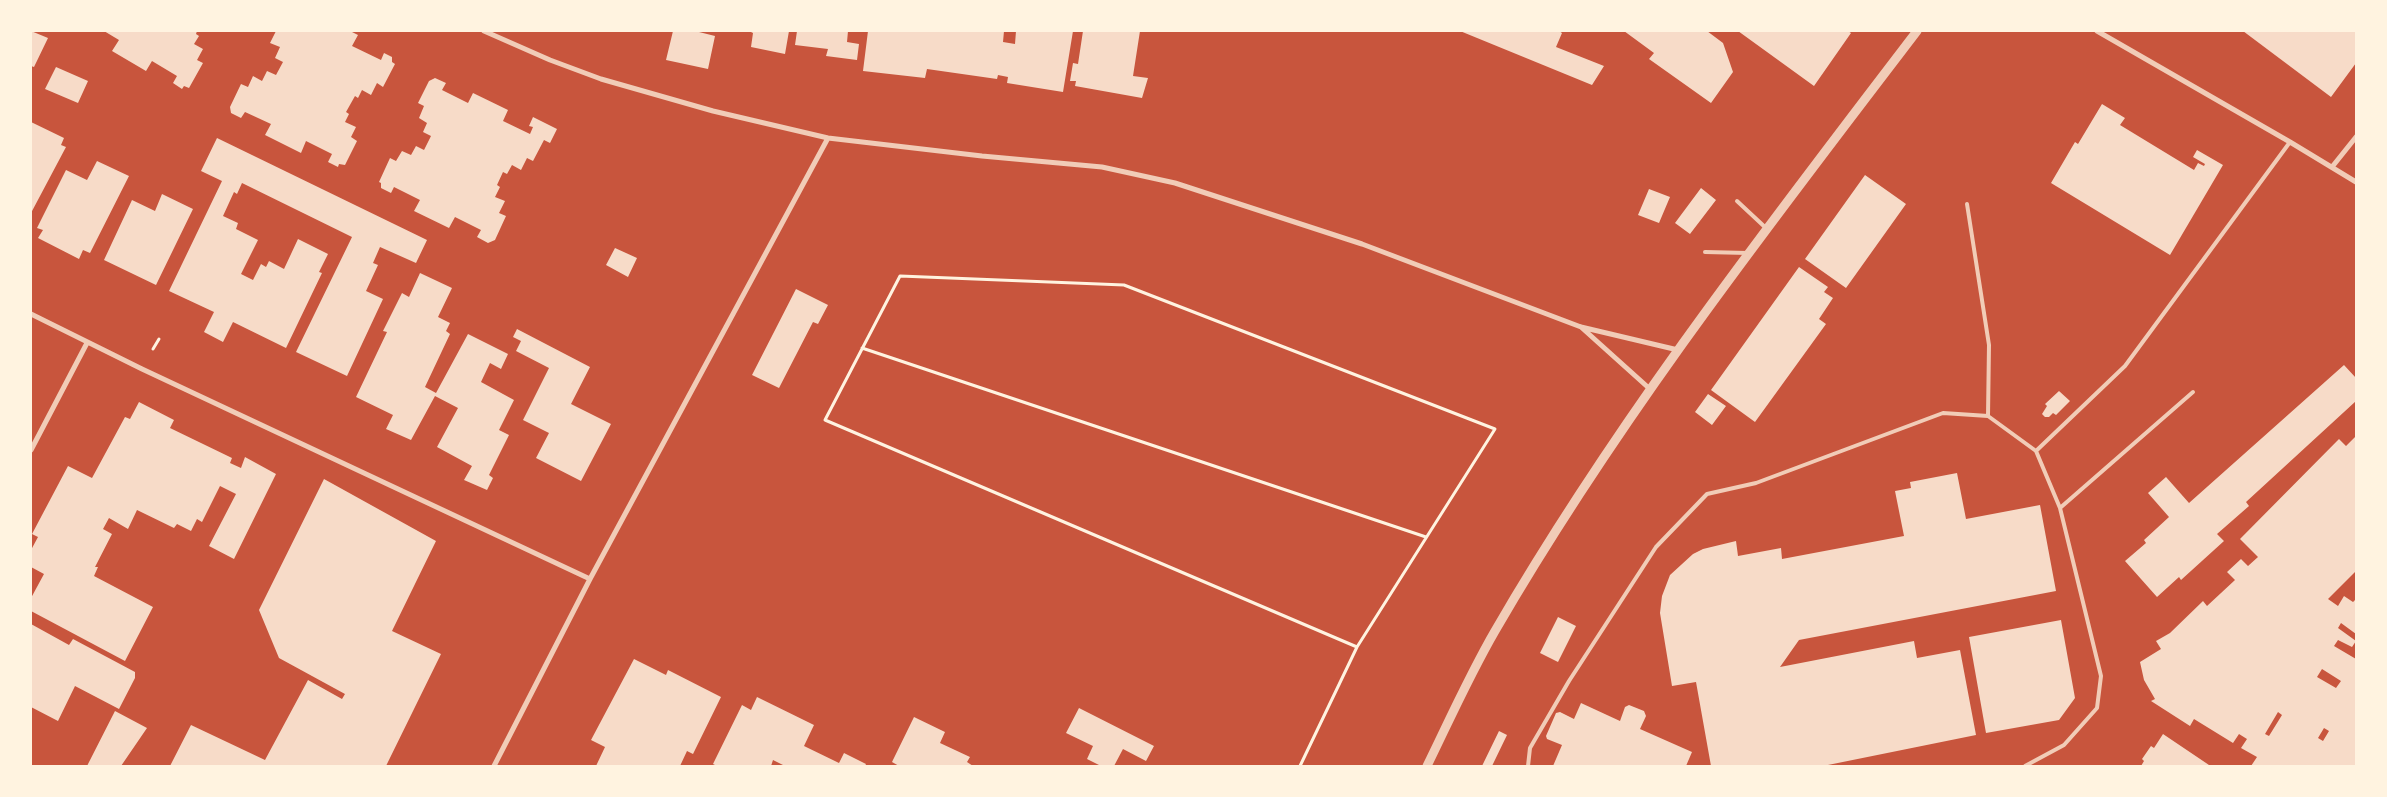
<!DOCTYPE html>
<html>
<head>
<meta charset="utf-8">
<style>
  body { margin:0 }
  #map { position:relative; width:2387px; height:797px; overflow:hidden; background:#c8553d; font-family:"Exo 2",sans-serif }
  canvas { display:block }
  .frame { position:absolute; inset:0; border:32px solid #fff3e0; pointer-events:none }
</style>
</head>
<body>
<div id="map">
<canvas width="2387" height="797"></canvas>
<div class="frame"></div>
</div>
<script>
const g = document.querySelector('canvas').getContext('2d');
g.lineJoin = 'round';
function fill(path, color) {
  g.fillStyle = color;
  g.fill(path, 'evenodd');
}
function trace(path, color, width, dash) {
  g.strokeStyle = color;
  g.lineWidth = width;
  g.lineCap = dash ? 'butt' : 'round';
  g.setLineDash(dash || []);
  g.stroke(path);
}
fill(new Path2D(`
  M 31,31 L 48,38 L 34,67 L 31,66 Z
  M 104,31 L 197,31 L 196,34 L 199,36 L 194,44 L 203,49 L 197,60 L 203,63 L 189,88 L 184,86 L 182,89 L 173,83 L 177,76 L 152,61 L 146,71 L 112,51 L 119,40 Z
  M 276,31 L 350,31 L 358,35 L 352,46 L 381,60 L 384,53 L 392,57 L 392,62 L 395,64 L 383,87 L 377,83 L 371,95 L 362,90 L 358,98 L 355,96 L 346,112 L 349,114 L 345,122 L 356,127 L 351,137 L 357,141 L 345,165 L 339,164 L 338,167 L 328,162 L 332,154 L 306,141 L 301,153 L 265,135 L 271,124 L 245,112 L 241,118 L 231,113 L 230,107 L 241,84 L 248,87 L 253,76 L 262,81 L 267,71 L 276,75 L 283,62 L 275,58 L 280,47 L 270,43 Z
  M 673,31 L 695,31 L 715,36 L 708,69 L 666,60 Z
  M 749,31 L 789,31 L 785,54 L 751,47 L 753,33 Z
  M 797,31 L 848,31 L 847,42 L 859,44 L 857,60 L 826,56 L 828,49 L 795,45 Z
  M 868,31 L 1004,31 L 1003,42 L 1015,44 L 1016,31 L 1073,31 L 1063,92 L 1007,83 L 1008,77 L 998,75 L 997,79 L 927,69 L 925,78 L 863,71 Z
  M 1083,31 L 1140,31 L 1133,76 L 1148,78 L 1142,98 L 1075,86 L 1076,81 L 1070,81 L 1073,63 L 1078,64 Z
  M 1460,31 L 1559,31 L 1562,33 L 1556,47 L 1604,66 L 1592,85 Z
  M 1624,31 L 1707,31 L 1723,43 L 1733,72 L 1711,103 L 1649,59 L 1654,53 Z
  M 1738,31 L 1848,31 L 1851,33 L 1814,86 Z
  M 2243,31 L 2356,31 L 2356,63 L 2331,97 Z
  M 56,67 L 88,81 L 78,103 L 45,89 Z
  M 435,78 L 446,83 L 442,90 L 468,103 L 473,93 L 508,110 L 503,121 L 530,134 L 533,127 L 529,126 L 533,117 L 557,129 L 550,143 L 544,140 L 533,161 L 527,158 L 521,170 L 512,165 L 507,174 L 503,172 L 497,185 L 500,187 L 495,197 L 505,201 L 499,213 L 506,216 L 495,240 L 488,243 L 477,237 L 481,230 L 455,217 L 449,228 L 414,211 L 420,200 L 394,187 L 391,193 L 381,188 L 381,183 L 379,182 L 390,158 L 396,161 L 402,151 L 411,155 L 416,146 L 424,150 L 431,136 L 423,132 L 427,123 L 419,118 L 424,106 L 418,103 L 429,81 Z
  M 2102,104 L 2125,118 L 2120,125 L 2194,170 L 2198,163 L 2204,166 L 2205,164 L 2193,157 L 2197,150 L 2223,165 L 2170,255 L 2051,183 L 2075,142 L 2078,144 Z
  M 31,122 L 64,138 L 61,145 L 66,147 L 31,213 Z
  M 217,138 L 427,240 L 416,263 L 380,247 L 373,263 L 378,265 L 366,291 L 383,299 L 347,376 L 296,352 L 352,237 L 242,183 L 237,194 L 234,192 L 223,216 L 238,223 L 236,229 L 258,240 L 241,274 L 253,280 L 261,264 L 266,267 L 269,261 L 284,269 L 298,239 L 328,254 L 319,272 L 322,273 L 286,348 L 233,322 L 223,342 L 204,332 L 214,312 L 169,291 L 222,181 L 201,171 Z
  M 97,161 L 129,176 L 90,253 L 83,250 L 79,259 L 38,238 L 43,230 L 37,228 L 66,170 L 87,180 Z
  M 1865,175 L 1906,204 L 1846,288 L 1805,259 Z
  M 1701,188 L 1716,200 L 1690,234 L 1675,223 Z
  M 1649,189 L 1670,197 L 1659,223 L 1638,215 Z
  M 162,194 L 193,209 L 156,285 L 104,260 L 132,200 L 155,211 Z
  M 615,248 L 637,258 L 628,277 L 606,265 Z
  M 1799,267 L 1828,287 L 1824,292 L 1833,298 L 1819,319 L 1826,324 L 1755,422 L 1711,390 Z
  M 420,273 L 452,288 L 438,317 L 450,323 L 446,331 L 450,334 L 425,387 L 436,393 L 468,334 L 508,354 L 501,369 L 490,363 L 481,382 L 514,400 L 499,430 L 509,435 L 489,475 L 493,478 L 487,490 L 464,480 L 472,466 L 437,447 L 458,408 L 435,396 L 411,440 L 386,429 L 393,415 L 356,397 L 387,332 L 383,331 L 402,293 L 409,297 Z
  M 796,289 L 828,305 L 818,324 L 813,322 L 779,388 L 752,375 Z
  M 517,329 L 590,367 L 571,404 L 611,424 L 581,481 L 536,458 L 549,433 L 523,420 L 549,368 L 516,351 L 521,341 L 513,337 Z
  M 2344,365 L 2356,378 L 2356,401 L 2246,502 L 2249,506 L 2217,534 L 2224,541 L 2181,580 L 2179,577 L 2157,597 L 2125,561 L 2146,543 L 2144,540 L 2169,517 L 2148,493 L 2166,477 L 2189,503 Z
  M 2059,391 L 2070,401 L 2056,415 L 2053,413 L 2049,417 L 2045,417 L 2042,414 L 2047,406 L 2045,404 Z
  M 1708,394 L 1726,406 L 1712,425 L 1695,412 Z
  M 139,402 L 174,420 L 170,428 L 232,458 L 230,463 L 241,468 L 245,457 L 276,474 L 234,559 L 209,546 L 236,494 L 220,486 L 202,522 L 197,519 L 191,531 L 177,524 L 174,528 L 137,510 L 128,529 L 109,518 L 103,529 L 112,534 L 95,567 L 98,567 L 94,576 L 153,607 L 125,661 L 31,611 L 31,598 L 44,574 L 31,567 L 31,550 L 38,537 L 32,534 L 68,466 L 92,478 L 125,417 L 130,419 Z
  M 2356,436 L 2356,571 L 2328,599 L 2338,606 L 2344,596 L 2353,602 L 2356,599 L 2356,634 L 2341,623 L 2338,628 L 2356,641 L 2352,647 L 2338,640 L 2334,646 L 2356,659 L 2356,766 L 2251,766 L 2257,757 L 2241,748 L 2247,739 L 2239,734 L 2233,743 L 2194,719 L 2190,726 L 2151,701 L 2155,699 L 2144,680 L 2140,662 L 2161,649 L 2156,641 L 2170,633 L 2203,601 L 2207,606 L 2235,580 L 2227,572 L 2241,559 L 2248,566 L 2258,557 L 2240,539 L 2339,439 L 2346,446 ZM 2322,669 L 2341,681 L 2336,688 L 2317,677 ZM 2278,712 L 2282,715 L 2269,736 L 2265,734 ZM 2324,728 L 2329,731 L 2323,741 L 2318,738 Z
  M 1957,473 L 1966,519 L 2040,505 L 2056,591 L 1799,640 L 1780,667 L 1914,641 L 1917,658 L 1960,650 L 1976,735 L 1823,766 L 1711,766 L 1696,682 L 1672,686 L 1660,613 L 1662,596 L 1670,575 L 1693,554 L 1703,549 L 1736,541 L 1738,556 L 1781,548 L 1782,559 L 1904,536 L 1895,491 L 1911,488 L 1910,482 Z
  M 324,479 L 436,541 L 392,631 L 441,654 L 386,766 L 170,766 L 191,725 L 265,760 L 308,680 L 342,699 L 345,694 L 279,658 L 259,610 Z
  M 1558,617 L 1576,626 L 1558,662 L 1540,653 Z
  M 2061,620 L 2075,698 L 2059,720 L 1986,733 L 1969,637 Z
  M 31,624 L 69,645 L 73,639 L 135,672 L 135,678 L 119,709 L 75,686 L 58,721 L 31,707 Z
  M 634,659 L 666,675 L 668,670 L 721,697 L 693,754 L 687,751 L 680,766 L 596,766 L 605,747 L 591,740 Z
  M 757,697 L 814,725 L 804,746 L 839,763 L 844,753 L 866,764 L 865,766 L 785,766 L 773,760 L 771,766 L 717,766 L 713,764 L 742,705 L 751,710 Z
  M 1581,703 L 1620,721 L 1625,707 L 1629,705 L 1644,711 L 1646,716 L 1640,729 L 1692,752 L 1686,766 L 1553,766 L 1562,745 L 1547,739 L 1546,736 L 1556,713 L 1560,712 L 1574,719 Z
  M 1079,708 L 1154,746 L 1146,761 L 1123,749 L 1114,766 L 1101,766 L 1087,759 L 1093,746 L 1066,733 Z
  M 115,711 L 147,728 L 121,766 L 87,766 Z
  M 914,717 L 945,732 L 940,743 L 970,757 L 967,762 L 973,766 L 899,766 L 892,762 Z
  M 1499,731 L 1507,735 L 1492,766 L 1482,766 Z
  M 2163,734 L 2209,765 L 2141,766 L 2144,761 L 2142,759 L 2151,746 L 2154,748 Z`), '#f7dbc8');
trace(new Path2D(`
  M 862,348 L 1426,537
  M 153,349 L 159,339
  M 1300,766 L 1357,647 L 1495,429 L 1124,285 L 900,276 L 825,420 L 1357,647`), '#fff3e0', 3);
trace(new Path2D(`
  M 1737,201 L 1767,229
  M 1967,204 L 1989,345 L 1988,416
  M 1705,252 L 1748,253
  M 2060,508 L 2193,392
  M 1528,766 L 1530,748 L 1569,681 L 1656,547 L 1707,494 L 1756,483 L 1943,413 L 1988,416 L 2036,451
  M 2025,766 L 2064,745 L 2097,708 L 2101,676 L 2060,508 L 2036,451 L 2125,366 L 2290,142`), '#f1ccb7', 4);
trace(new Path2D(`
  M 484,31 L 550,60 L 601,79 L 713,111 L 828,138 L 982,156 L 1102,167 L 1175,183 L 1362,244 L 1581,327 L 1678,350
  M 2097,31 L 2290,142 L 2356,182
  M 2332,167 L 2356,137
  M 31,314 L 142,369 L 590,579
  M 1581,327 L 1651,390
  M 31,450 L 87,343
  M 494,766 L 590,579 L 828,138`), '#f1ccb7', 5);
trace(new Path2D(`
  M 1427,766 C 1449,721 1470,674 1495,631 C 1618,419 1769,225 1917,31`), '#f1ccb7', 9);
</script>
</body>
</html>
